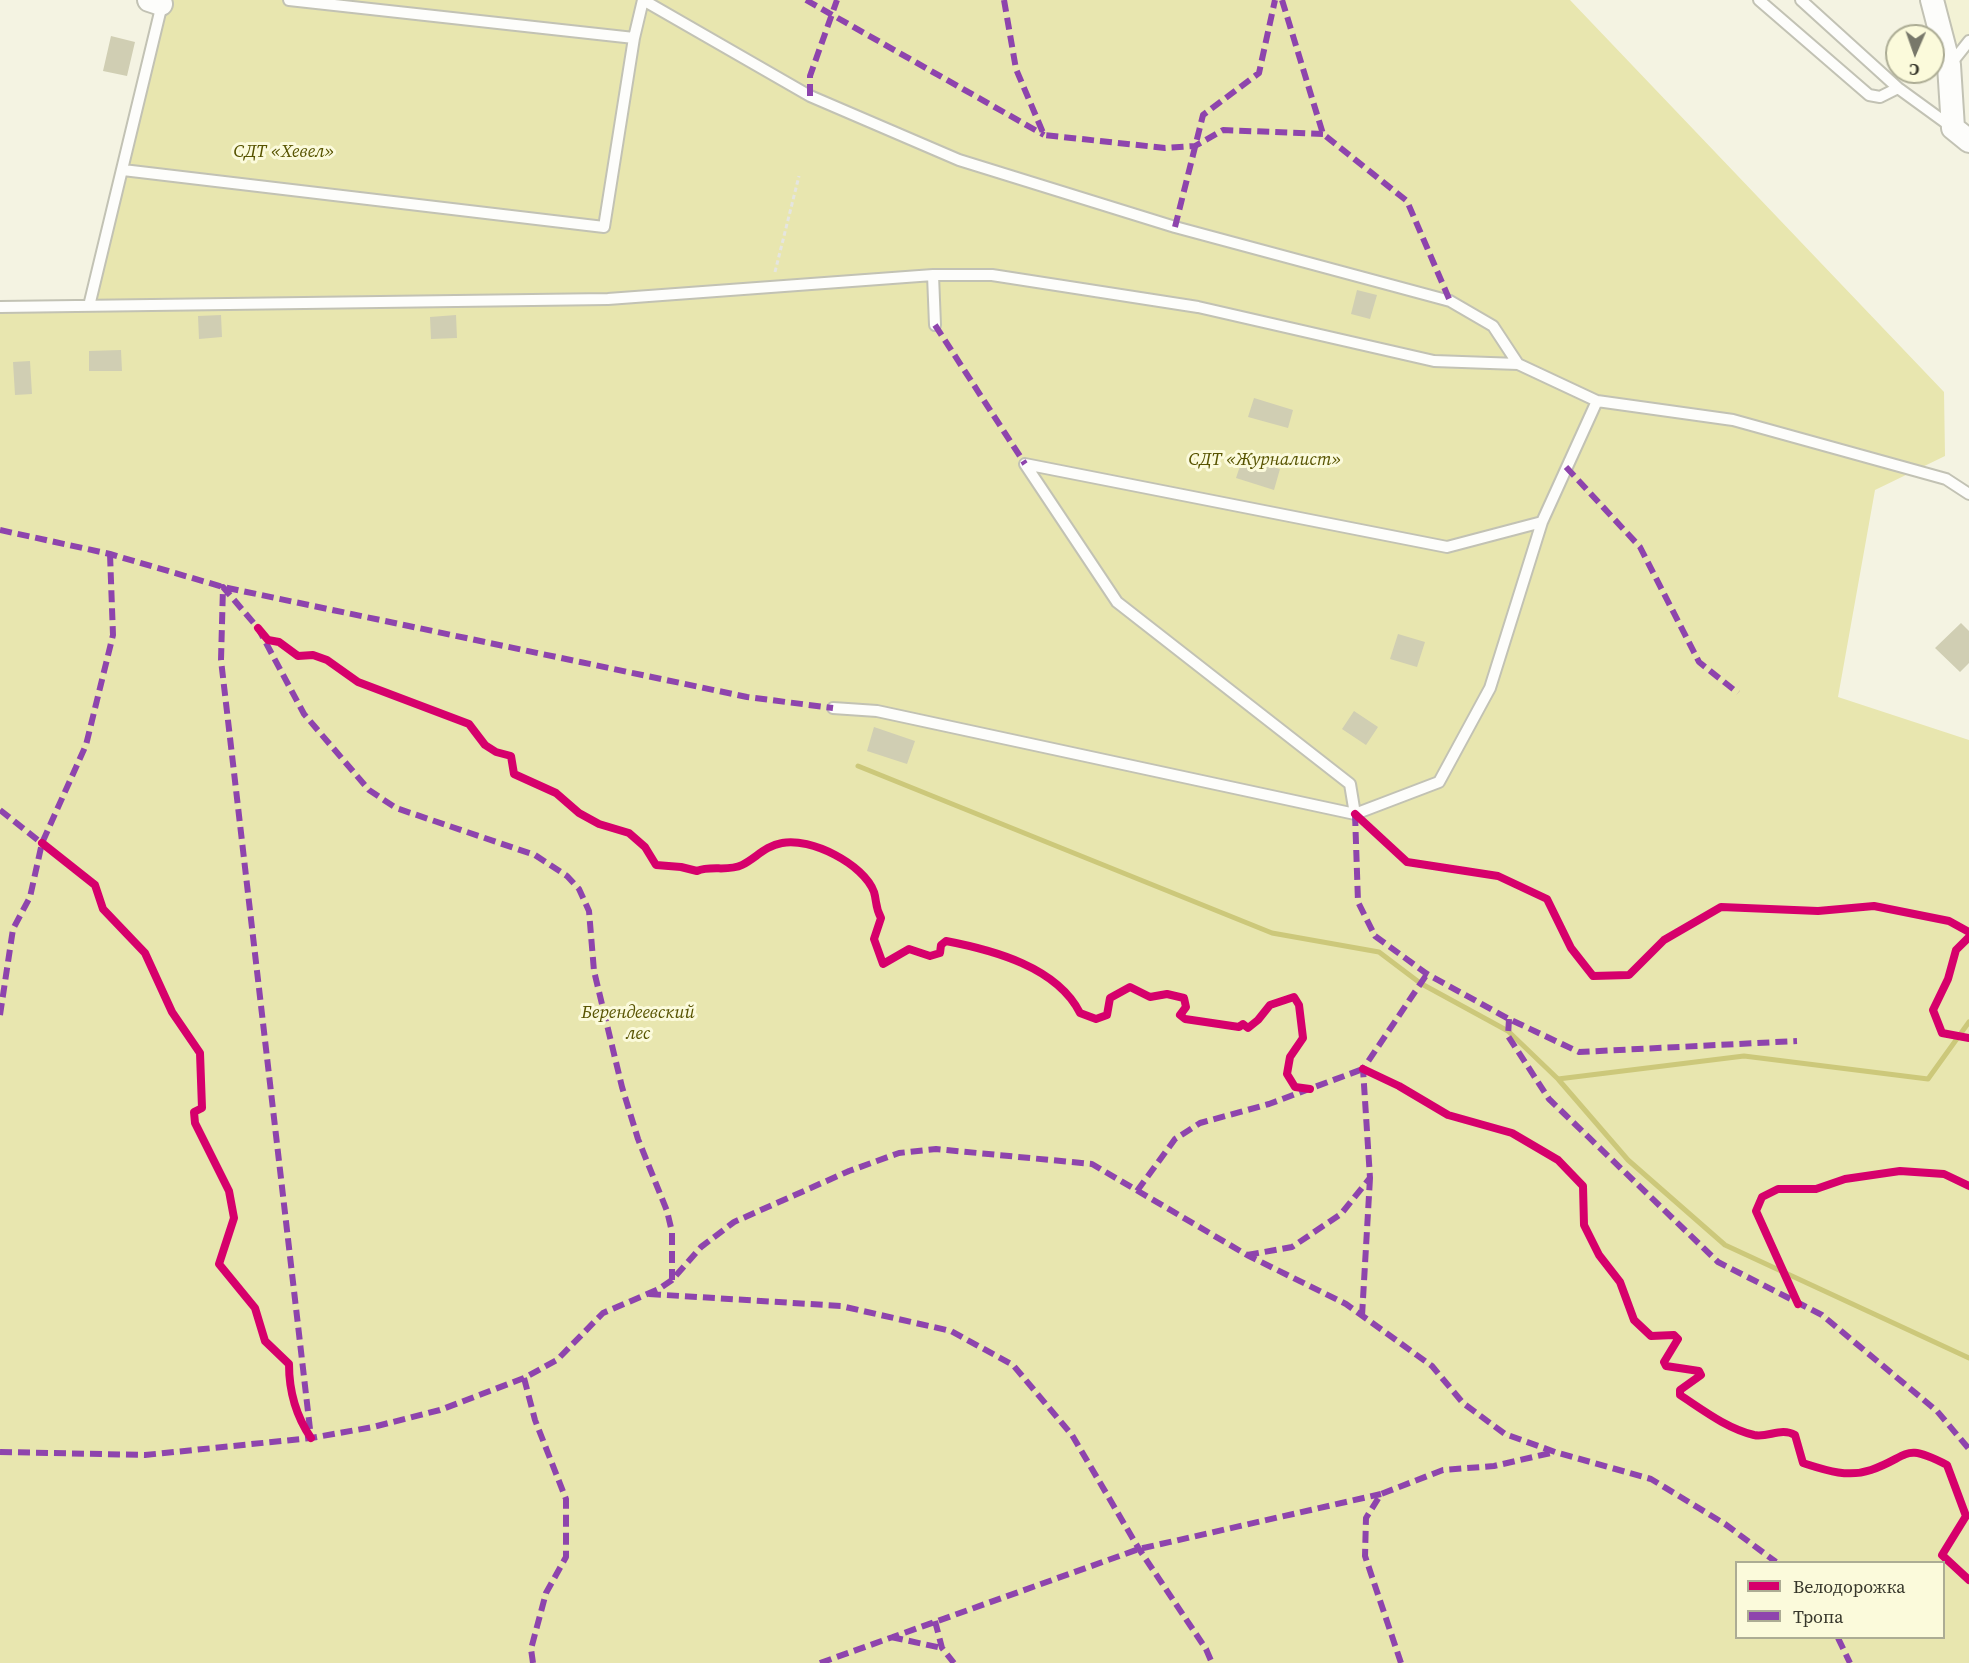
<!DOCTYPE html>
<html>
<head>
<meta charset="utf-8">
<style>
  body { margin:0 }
  #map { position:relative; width:1969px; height:1663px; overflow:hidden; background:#f4f3e2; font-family:"Source Serif 4",serif }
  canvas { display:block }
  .legend { position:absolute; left:1735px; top:1561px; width:210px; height:78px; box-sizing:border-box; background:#fbfadb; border:2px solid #acac94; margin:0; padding:8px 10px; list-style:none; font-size:18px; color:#36362a }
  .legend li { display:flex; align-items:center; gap:12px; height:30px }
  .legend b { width:30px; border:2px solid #acac94 }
  .north { position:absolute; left:1885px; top:24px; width:60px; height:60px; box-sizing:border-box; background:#fbfadb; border:2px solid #acac94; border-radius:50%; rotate:182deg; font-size:16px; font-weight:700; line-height:24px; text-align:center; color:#36362a }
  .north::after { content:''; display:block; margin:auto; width:21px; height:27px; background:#78786a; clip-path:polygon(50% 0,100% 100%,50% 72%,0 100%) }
</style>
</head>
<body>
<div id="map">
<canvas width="1969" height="1663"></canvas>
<ul class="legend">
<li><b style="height:8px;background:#d6006c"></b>Велодорожка</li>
<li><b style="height:8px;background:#8e44ad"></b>Тропа</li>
</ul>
<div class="north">С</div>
</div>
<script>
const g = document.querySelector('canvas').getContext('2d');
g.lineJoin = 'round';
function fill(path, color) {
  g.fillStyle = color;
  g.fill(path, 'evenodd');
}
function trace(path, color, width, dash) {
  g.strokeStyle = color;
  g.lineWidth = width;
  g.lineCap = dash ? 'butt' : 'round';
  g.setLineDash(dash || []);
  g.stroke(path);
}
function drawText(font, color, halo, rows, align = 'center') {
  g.font = font + ' "Source Serif 4",serif';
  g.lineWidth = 6;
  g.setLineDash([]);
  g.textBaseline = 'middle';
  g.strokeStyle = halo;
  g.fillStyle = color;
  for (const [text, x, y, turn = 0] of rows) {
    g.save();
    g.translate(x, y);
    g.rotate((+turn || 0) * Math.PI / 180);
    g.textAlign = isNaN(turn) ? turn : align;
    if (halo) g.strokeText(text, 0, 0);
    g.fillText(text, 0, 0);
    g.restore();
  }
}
fill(new Path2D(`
  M 1945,0 L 1969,0 L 1969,52 L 1946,36 Z`), '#f3f2d5');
fill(new Path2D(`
  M 149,0 L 1570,0 L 1944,392 L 1945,456 L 1875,490 L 1838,697 L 1969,740 L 1969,1663 L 0,1663 L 0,307 L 89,306 L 161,5 ZM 1736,1562 L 1944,1562 L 1944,1638 L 1736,1638 Z`), '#e8e6af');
trace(new Path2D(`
  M 858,766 L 1272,933 L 1379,952 L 1420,983 L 1508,1031 L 1558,1079 L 1628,1160 L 1725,1245 L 1969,1358
  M 1558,1079 L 1744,1056 L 1928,1079 L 1969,1022`), '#ccc87a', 5);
fill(new Path2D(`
  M 111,36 L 135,42 L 127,76 L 103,71 Z
  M 1357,290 L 1377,295 L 1370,319 L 1351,314 Z
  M 221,315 L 222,337 L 199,339 L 198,316 Z
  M 456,315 L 457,338 L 431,339 L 430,317 Z
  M 121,350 L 122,371 L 89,371 L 89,351 Z
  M 30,361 L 32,394 L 15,395 L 13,362 Z
  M 1254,398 L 1293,410 L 1288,428 L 1248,417 Z
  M 1243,457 L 1280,469 L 1274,490 L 1236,478 Z
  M 1961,623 L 1969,631 L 1969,663 L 1960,672 L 1935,648 Z
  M 1398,634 L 1425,642 L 1417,667 L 1390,659 Z
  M 1354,711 L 1378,727 L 1366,745 L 1342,729 Z
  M 874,727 L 915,741 L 907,764 L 867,751 Z`), '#d0ceb3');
const lane = new Path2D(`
  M 289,0 L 634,38
  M 643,0 L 810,96 L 959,160 L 1175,227 L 1450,301 L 1493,326 L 1518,364
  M 1759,0 L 1869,95 L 1880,97 L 1898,88
  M 1801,0 L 1898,88 L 1953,128
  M 1950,65 L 1969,41
  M 123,170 L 604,227 L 634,38 L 643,0
  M 933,275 L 935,325
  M 89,306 L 162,4
  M 0,307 L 608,299 L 933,275 L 992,275 L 1198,307 L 1434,361 L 1518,364 L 1597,401 L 1733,420 L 1946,479 L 1969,494
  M 1025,464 L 1117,602 L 1350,784 L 1355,814 L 1439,782 L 1490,688 L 1542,522 L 1597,401
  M 1025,464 L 1447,547 L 1542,522
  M 833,708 L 877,711 L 1355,814`);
const street = new Path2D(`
  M 149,0 L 161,4
  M 1932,0 L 1949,65 L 1953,128 L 1969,141`);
trace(lane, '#c2c2b4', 14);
trace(street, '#c2c2b4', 26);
trace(new Path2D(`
  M 775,272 L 799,176`), '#e5e5df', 3, [4.5, 3]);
trace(lane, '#fdfdfb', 10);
trace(street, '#fdfdfb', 22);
trace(new Path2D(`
  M 806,0 L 1044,135
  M 1004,0 L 1016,69 L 1044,135 L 1165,148 L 1195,146 L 1223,130 L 1323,134
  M 1282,0 L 1323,134 L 1407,201 L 1450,301
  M 810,96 L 810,76 L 837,0
  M 1175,227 L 1203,115 L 1259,73 L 1275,0
  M 935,325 L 1025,464
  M 1566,467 L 1640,547 L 1699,662 L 1738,693
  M 0,530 L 110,554 L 223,587 L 747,697 L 833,708
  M 0,810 L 44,845
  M 1355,814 L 1358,902 L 1375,936 L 1427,974 L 1509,1019 L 1579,1052 L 1797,1041
  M 0,1015 L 13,929 L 30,897 L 42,843 L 86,745 L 113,635 L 110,554
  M 1509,1019 L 1508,1036 L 1549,1099 L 1718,1262 L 1822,1315 L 1937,1411 L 1969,1449
  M 1137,1191 L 1175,1139 L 1200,1123 L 1269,1104 L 1363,1069 L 1367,1071
  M 1247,1255 L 1292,1247 L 1341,1214 L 1370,1178 L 1363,1069 L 1427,974
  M 649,1294 L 841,1306 L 951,1331 L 1013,1365 L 1072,1435 L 1139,1549 L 1206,1649 L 1212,1663
  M 1362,1316 L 1370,1178
  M 524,1378 L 535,1420 L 566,1499 L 566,1557 L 546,1593 L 531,1649 L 533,1663
  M 310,1429 L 221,660 L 223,587 L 258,628 L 304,714 L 369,790 L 396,808 L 535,855 L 567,876 L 579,889 L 589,911 L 594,971 L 622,1087 L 638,1139 L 667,1211 L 672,1232 L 672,1280
  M 0,1452 L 145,1455 L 311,1438 L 373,1427 L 440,1410 L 524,1378 L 557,1360 L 603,1313 L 659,1289 L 672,1280 L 701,1247 L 734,1222 L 849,1171 L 899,1153 L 936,1149 L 1092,1164 L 1247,1255 L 1346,1304 L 1432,1366 L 1463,1403 L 1505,1434 L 1555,1452 L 1651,1479 L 1725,1524 L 1776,1562
  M 935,1621 L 942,1648 L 954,1663
  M 891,1637 L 942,1648
  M 1838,1638 L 1850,1663
  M 820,1663 L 1139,1549 L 1381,1494
  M 1401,1663 L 1365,1556 L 1366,1518 L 1381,1494 L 1443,1470 L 1494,1466 L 1555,1452`), '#8e44ad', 6, [12, 6]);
trace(new Path2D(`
  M 258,628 L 268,640 L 279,642 L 298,656 L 313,655 L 327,660 L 358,682 L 469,724 L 485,745 L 496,752 L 511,756 L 514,774 L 556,793 L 579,813 L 599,824 L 629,833 L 645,847 L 656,865 L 681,867 L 697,871 C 711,865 728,872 742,865 C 756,858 765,846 782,843 C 810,837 864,864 874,892 C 877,902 875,907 881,918 L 874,939 L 883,964 L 909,949 L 930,956 L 940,953 L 941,945 L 946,941 C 993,950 1057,967 1080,1013 L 1096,1019 L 1107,1015 L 1110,998 L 1130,987 L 1150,997 L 1167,994 L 1184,998 L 1186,1007 L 1180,1015 L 1185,1019 L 1239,1027 L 1243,1024 L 1248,1028 L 1258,1020 L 1270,1005 L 1294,997 L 1299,1005 L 1303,1038 L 1290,1057 L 1287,1074 L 1295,1087 L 1310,1089
  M 1355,814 L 1407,862 L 1498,876 L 1547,899 L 1571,948 L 1593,976 L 1629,975 L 1664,940 L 1721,907 L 1818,911 L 1874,906 L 1949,921 L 1969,932
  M 42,843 L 95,885 L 103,909 L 145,953 L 172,1012 L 200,1053 L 202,1108 L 194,1112 L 195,1123 L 229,1191 L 234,1218 L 219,1264 L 255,1308 L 265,1341 L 289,1364 C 289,1390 296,1416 311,1438
  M 1969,937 L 1956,950 L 1948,979 L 1933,1010 L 1942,1033 L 1969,1038
  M 1363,1069 L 1399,1086 L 1448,1115 L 1512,1133 L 1558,1160 L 1583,1186 L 1584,1225 L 1599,1255 L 1620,1282 L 1634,1320 L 1651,1336 L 1674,1335 L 1678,1339 L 1664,1362 L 1666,1366 L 1699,1371 L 1701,1375 L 1680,1390 L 1680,1395 C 1703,1410 1726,1428 1754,1435 C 1768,1438 1781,1427 1795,1435 L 1803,1463 C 1825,1470 1847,1478 1871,1470 C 1911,1456 1902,1442 1947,1465 L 1966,1516 L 1942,1555 L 1969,1580
  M 1798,1304 L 1756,1211 L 1762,1197 L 1778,1189 L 1816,1189 L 1845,1179 L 1900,1171 L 1944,1174 L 1969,1186`), '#d6006c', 8);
drawText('italic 18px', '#575300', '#fbfadb', [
  ["СДТ «Хевел»",284,152],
  ["СДТ «Журналист»",1265,460],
  ["Берендеевский",638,1013],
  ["лес",638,1034]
]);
</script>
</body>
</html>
